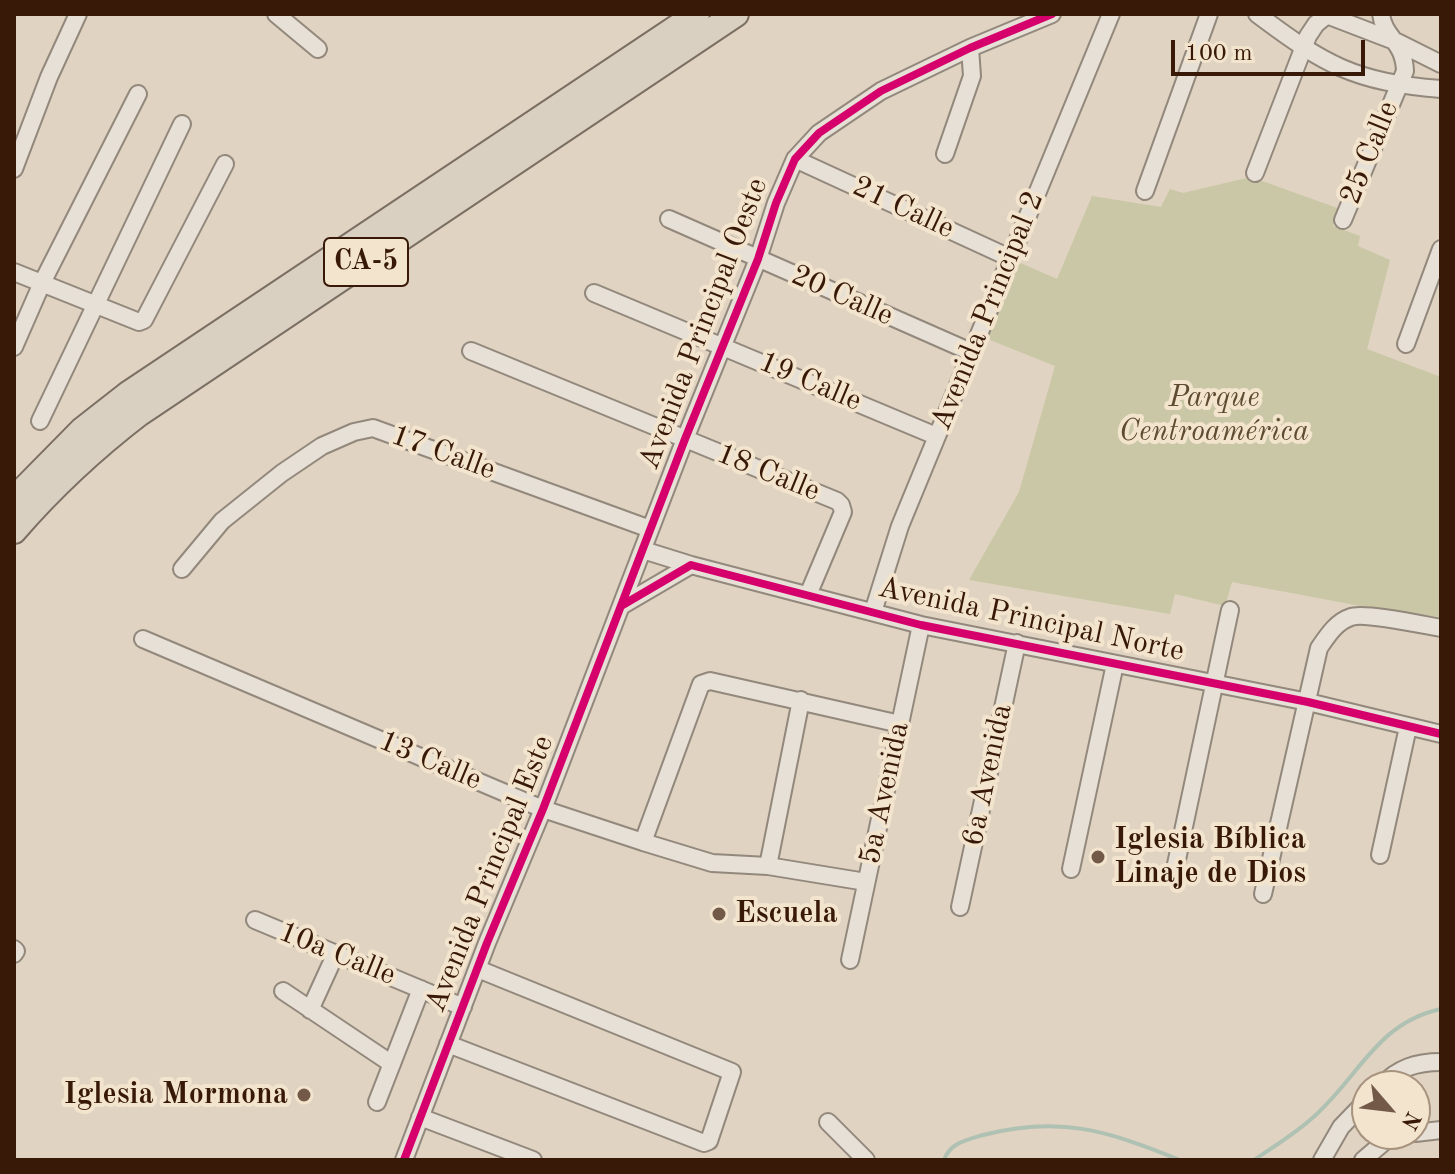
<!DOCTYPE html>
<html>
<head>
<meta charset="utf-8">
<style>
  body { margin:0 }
  #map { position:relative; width:1455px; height:1174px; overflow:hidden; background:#e0d3c1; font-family:"Old Standard TT",serif }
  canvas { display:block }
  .frame { position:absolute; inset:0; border:16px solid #381907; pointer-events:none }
  .north { position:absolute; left:1351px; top:1070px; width:80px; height:80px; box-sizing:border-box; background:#f3e4ce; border:2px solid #a8937e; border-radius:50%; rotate:118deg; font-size:22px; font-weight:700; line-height:32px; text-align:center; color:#381907 }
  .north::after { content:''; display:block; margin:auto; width:28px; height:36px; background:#735a48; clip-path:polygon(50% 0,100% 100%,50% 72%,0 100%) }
  .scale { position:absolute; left:1171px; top:40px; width:194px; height:36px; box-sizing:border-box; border:4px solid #381907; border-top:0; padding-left:10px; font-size:24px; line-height:28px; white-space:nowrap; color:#381907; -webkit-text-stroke:6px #f3e4ce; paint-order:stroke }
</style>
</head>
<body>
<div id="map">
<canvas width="1455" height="1174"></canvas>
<div class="frame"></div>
<div class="north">N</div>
<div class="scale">100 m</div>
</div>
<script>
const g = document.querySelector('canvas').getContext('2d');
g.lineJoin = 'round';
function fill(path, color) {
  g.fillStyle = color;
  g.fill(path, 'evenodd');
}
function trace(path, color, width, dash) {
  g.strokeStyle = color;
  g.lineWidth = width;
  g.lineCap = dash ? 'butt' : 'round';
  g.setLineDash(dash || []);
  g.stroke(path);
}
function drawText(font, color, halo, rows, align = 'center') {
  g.font = font + ' "Old Standard TT",serif';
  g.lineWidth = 8;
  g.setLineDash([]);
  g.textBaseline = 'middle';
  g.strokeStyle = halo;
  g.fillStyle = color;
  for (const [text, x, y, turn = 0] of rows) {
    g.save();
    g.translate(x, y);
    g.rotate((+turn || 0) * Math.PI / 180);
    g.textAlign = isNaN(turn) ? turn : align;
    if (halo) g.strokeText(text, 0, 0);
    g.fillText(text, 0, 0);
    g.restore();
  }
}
fill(new Path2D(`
  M 1251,177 L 1340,209 L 1333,226 L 1360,236 L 1358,246 L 1390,260 L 1367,349 L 1441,377 L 1441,621 L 1232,582 L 1225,606 L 1175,594 L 1170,614 L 969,580 L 1019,492 L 1055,366 L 985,338 L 1016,261 L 1057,279 L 1092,196 L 1161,207 L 1170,189 L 1183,193 Z`), '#c9c7a6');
trace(new Path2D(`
  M 944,1160 C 950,1143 966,1140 983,1135 C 1061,1115 1108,1131 1180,1160
  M 1254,1160 C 1273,1147 1293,1135 1310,1120 C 1357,1081 1375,1023 1441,1009`), '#aec1b3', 4);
const minor = new Path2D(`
  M 276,14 L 318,49
  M 1257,14 C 1325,65 1354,82 1441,89
  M 1324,14 L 1397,42 L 1441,64
  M 945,154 L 972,76 L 970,48
  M 795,159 L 1010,258
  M 14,169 L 49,77 L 78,14
  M 1255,173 L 1308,36 L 1316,24 L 1327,15
  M 1145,191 L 1209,14
  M 669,219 L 971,352
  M 1343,220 L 1405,71 C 1404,41 1384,38 1381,14
  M 14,272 L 139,322 L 144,320 L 225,164
  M 594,293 L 936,436
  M 1406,344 L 1441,249
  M 14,347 L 42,283 L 138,94
  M 471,351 L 837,501 L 841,505 L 843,512 L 808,595
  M 40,421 L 182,124
  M 643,550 L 691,565
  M 182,569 L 222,521 L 282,473 L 322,446 L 354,432 L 373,428 L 650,529
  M 621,606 L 691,565 L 921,625 L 1308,702 L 1441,734
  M 873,612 L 900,526 L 1111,14
  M 143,639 L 543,809 L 643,842 L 712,863 L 768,866 L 866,882
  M 643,842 L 701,684 L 710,681 L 900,724
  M 1380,855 L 1408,727
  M 768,866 L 801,700
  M 1071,869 L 1115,664
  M 1175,869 L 1230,610
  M 1263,894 L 1319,648 C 1328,635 1336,622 1351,617 C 1363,612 1424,625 1441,628
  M 960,907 L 1017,643
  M 255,920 L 463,1007
  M 14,949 L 16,951 L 14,954
  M 850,960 L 921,625
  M 283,991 L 392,1064
  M 310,1010 L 336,953
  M 448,1044 L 704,1143 L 709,1141 L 732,1072 L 478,969
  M 1381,1086 C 1398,1068 1416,1062 1441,1062
  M 377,1102 L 421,989
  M 420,1117 L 533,1160
  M 828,1122 L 866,1160
  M 1415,1133 L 1441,1130
  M 404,1160 L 487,943 L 543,809 L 685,439 L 758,259 L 776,203 L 795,159 L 819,133 L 881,91 L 970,48 L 1052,14
  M 1322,1160 L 1341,1127 L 1367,1100
  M 1363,1160 L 1390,1137 L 1409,1134`);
const highway = new Path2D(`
  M 14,499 L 82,430 L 128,394 L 697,14
  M 14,531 C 53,486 93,449 140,413 L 736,14`);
trace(minor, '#93887c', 20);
trace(highway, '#7b6f64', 28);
trace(minor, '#e6e0d6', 16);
trace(highway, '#dad0c1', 24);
trace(new Path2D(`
  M 621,606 L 691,565 L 921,625 L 1308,702 L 1441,734
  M 404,1160 L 487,943 L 543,809 L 685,439 L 758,259 L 776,203 L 795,159 L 819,133 L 881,91 L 970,48 L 1052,14`), '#d6006c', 8);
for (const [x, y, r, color] of [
  [1098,857,8,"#735a48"],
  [719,914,8,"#735a48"],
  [304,1095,8,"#735a48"]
]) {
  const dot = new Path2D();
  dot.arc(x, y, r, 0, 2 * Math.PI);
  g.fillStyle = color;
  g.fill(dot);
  trace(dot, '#f3e4ce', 3);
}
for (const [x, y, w] of [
  [366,262,84]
]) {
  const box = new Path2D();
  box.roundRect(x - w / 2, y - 24, w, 48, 6);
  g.fillStyle = '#f3e4ce';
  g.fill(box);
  trace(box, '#381907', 2);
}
drawText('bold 28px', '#381907', null, [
  ["CA-5",366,262]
]);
drawText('30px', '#381907', '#f3e4ce', [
  ["25 Calle",1370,153,-68],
  ["21 Calle",903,208,25],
  ["20 Calle",842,296,24],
  ["Avenida Principal 2",988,311,-68],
  ["Avenida Principal Oeste",704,324,-69],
  ["19 Calle",810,382,23],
  ["17 Calle",443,453,20],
  ["18 Calle",768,473,22],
  ["Avenida Principal Norte",1031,620,12],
  ["13 Calle",430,761,23],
  ["6a Avenida",988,775,-78],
  ["5a Avenida",885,793,-78],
  ["Avenida Principal Este",490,874,-68],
  ["10a Calle",337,954,22]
]);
drawText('italic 30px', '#5e4b30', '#f3e4ce', [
  ["Parque",1214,398],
  ["Centroamérica",1214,432]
]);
drawText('bold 30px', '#381907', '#f3e4ce', [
  ["Iglesia Bíblica",1114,840],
  ["Linaje de Dios",1114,874],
  ["Escuela",735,914],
  ["Iglesia Mormona",288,1095,"right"]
], 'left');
</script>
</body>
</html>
